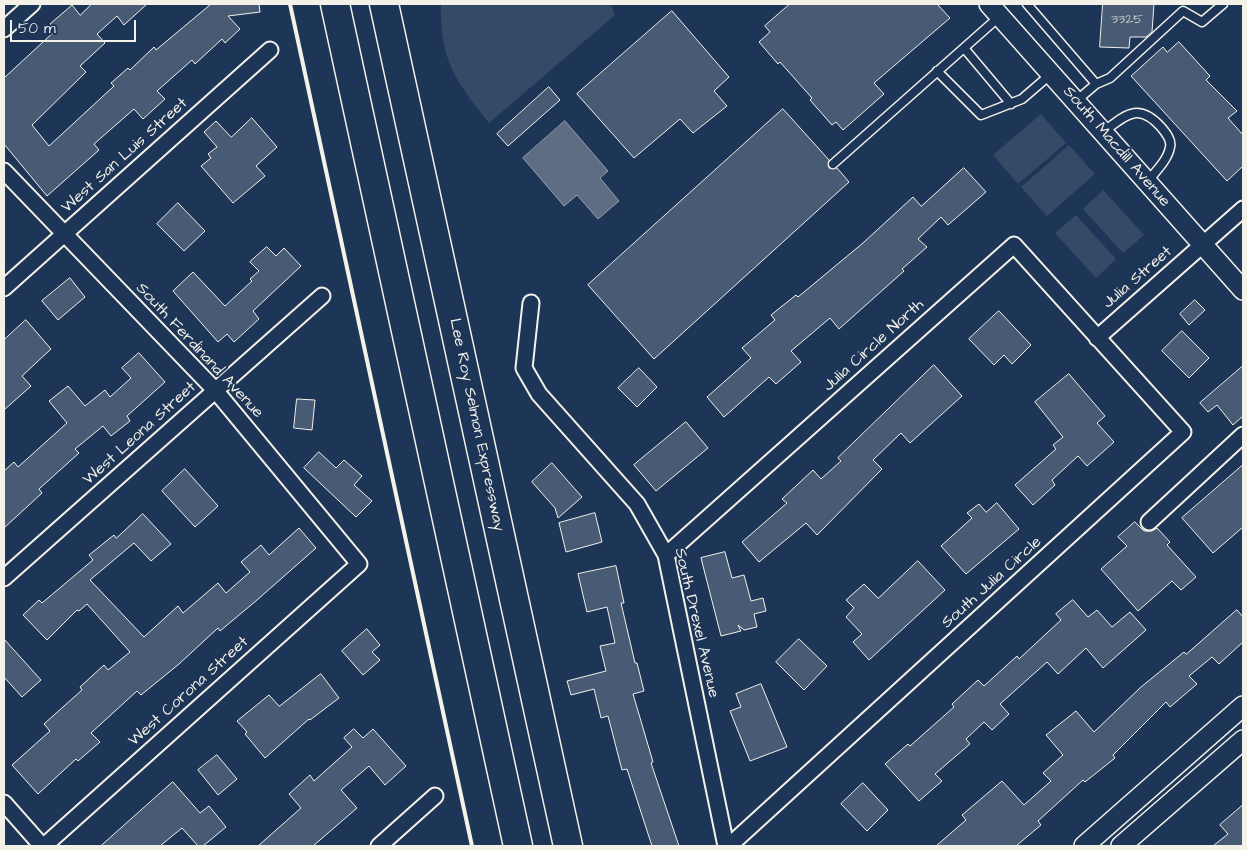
<!DOCTYPE html>
<html>
<head>
<meta charset="utf-8">
<style>
  body { margin:0 }
  #map { position:relative; width:1247px; height:850px; overflow:hidden; background:#1d3557; font-family:"Architects Daughter",sans-serif }
  canvas { display:block }
  .frame { position:absolute; inset:0; border:5px solid #f4f1e8; pointer-events:none }
  .scale { position:absolute; left:10px; top:20px; width:126px; height:22px; box-sizing:border-box; border:2px solid #f4f1e8; border-top:0; padding-left:6px; font-size:15px; line-height:18px; white-space:nowrap; color:#f4f1e8; -webkit-text-stroke:4px #1d3557; paint-order:stroke }
</style>
</head>
<body>
<div id="map">
<canvas width="1247" height="850"></canvas>
<div class="frame"></div>
<div class="scale">50 m</div>
</div>
<script>
const g = document.querySelector('canvas').getContext('2d');
g.lineJoin = 'round';
function fill(path, color) {
  g.fillStyle = color;
  g.fill(path, 'evenodd');
}
function trace(path, color, width, dash) {
  g.strokeStyle = color;
  g.lineWidth = width;
  g.lineCap = dash ? 'butt' : 'round';
  g.setLineDash(dash || []);
  g.stroke(path);
}
function drawText(font, color, halo, rows, align = 'center') {
  g.font = font + ' "Architects Daughter",sans-serif';
  g.lineWidth = 4;
  g.setLineDash([]);
  g.textBaseline = 'middle';
  g.strokeStyle = halo;
  g.fillStyle = color;
  for (const [text, x, y, turn = 0] of rows) {
    g.save();
    g.translate(x, y);
    g.rotate((+turn || 0) * Math.PI / 180);
    g.textAlign = isNaN(turn) ? turn : align;
    if (halo) g.strokeText(text, 0, 0);
    g.fillText(text, 0, 0);
    g.restore();
  }
}
fill(new Path2D(`
  M 441,4 L 611,4 L 615,15 L 489,123 C 456,82 439,59 441,4 Z
  M 1041,114 L 1066,143 L 1018,184 L 993,155 Z
  M 1069,145 L 1095,174 L 1047,216 L 1021,187 Z
  M 1103,190 L 1144,235 L 1123,253 L 1083,209 Z
  M 1076,215 L 1116,259 L 1096,278 L 1055,233 Z`), '#354a67');
const water = new Path2D(`
  M 565,121 L 608,171 L 600,178 L 619,201 L 598,219 L 577,195 L 564,206 L 523,158 Z`);
fill(water, '#5e6d82');
trace(water, '#9aa2ab', 1);
const building = new Path2D(`
  M 92,4 L 147,4 L 124,25 L 117,16 L 97,34 L 105,43 L 80,66 L 86,72 L 32,125 L 49,146 L 114,86 L 111,83 L 128,68 L 130,70 L 154,47 L 156,50 L 211,4 L 259,4 L 260,12 L 228,16 L 240,29 L 225,43 L 222,39 L 195,64 L 192,60 L 157,91 L 165,99 L 143,119 L 134,109 L 94,144 L 99,150 L 47,196 L 4,144 L 4,78 L 56,30 L 50,24 L 72,5 L 80,15 Z
  M 790,4 L 937,4 L 950,18 L 874,83 L 884,94 L 843,130 L 836,122 L 832,125 L 810,100 L 812,98 L 780,62 L 778,64 L 759,42 L 770,32 L 765,26 Z
  M 1103,4 L 1154,4 L 1152,32 L 1146,37 L 1130,37 L 1129,48 L 1100,47 Z
  M 672,11 L 729,77 L 714,91 L 727,106 L 693,133 L 680,119 L 634,158 L 577,94 Z
  M 1179,42 L 1210,76 L 1206,80 L 1237,111 L 1228,118 L 1243,135 L 1243,166 L 1227,181 L 1131,76 L 1163,47 L 1167,52 Z
  M 549,87 L 560,100 L 508,146 L 497,134 Z
  M 783,109 L 829,160 L 829,168 L 837,168 L 849,182 L 654,359 L 588,285 Z
  M 252,118 L 277,147 L 256,166 L 265,176 L 233,203 L 201,166 L 211,158 L 208,154 L 217,147 L 204,132 L 216,121 L 231,137 Z
  M 964,168 L 986,192 L 948,225 L 941,217 L 918,239 L 927,247 L 902,269 L 904,271 L 839,329 L 830,318 L 791,351 L 801,362 L 776,384 L 769,377 L 724,417 L 707,397 L 751,358 L 742,348 L 775,320 L 771,315 L 796,295 L 798,297 L 863,243 L 913,197 L 921,206 Z
  M 178,203 L 205,231 L 184,251 L 157,224 Z
  M 267,247 L 276,256 L 284,248 L 301,266 L 253,311 L 259,319 L 234,342 L 227,334 L 218,342 L 173,291 L 193,272 L 225,306 L 252,281 L 250,279 L 259,271 L 250,262 Z
  M 70,278 L 85,297 L 58,320 L 42,301 Z
  M 1195,300 L 1205,310 L 1189,325 L 1180,314 Z
  M 999,311 L 1031,345 L 1012,364 L 1004,355 L 994,365 L 969,339 Z
  M 26,320 L 51,349 L 22,376 L 31,386 L 4,410 L 4,340 Z
  M 1182,331 L 1209,358 L 1189,378 L 1162,351 Z
  M 139,353 L 165,382 L 127,416 L 130,421 L 111,436 L 103,426 L 75,449 L 79,453 L 39,489 L 42,493 L 4,528 L 4,471 L 14,462 L 18,467 L 67,423 L 49,401 L 68,386 L 85,406 L 105,390 L 110,397 L 131,378 L 122,368 Z
  M 934,365 L 962,396 L 910,443 L 901,433 L 873,460 L 882,469 L 817,535 L 806,523 L 759,562 L 742,542 L 787,503 L 782,499 L 813,470 L 821,479 L 841,461 L 838,458 Z
  M 1243,366 L 1243,416 L 1233,425 L 1217,405 L 1208,412 L 1200,403 Z
  M 639,368 L 657,387 L 637,407 L 618,388 Z
  M 1069,374 L 1105,416 L 1097,423 L 1114,442 L 1087,466 L 1078,456 L 1052,480 L 1055,485 L 1033,505 L 1015,485 L 1056,449 L 1053,445 L 1063,437 L 1035,402 Z
  M 297,399 L 315,400 L 312,430 L 294,428 Z
  M 686,422 L 708,448 L 656,491 L 634,465 Z
  M 319,452 L 336,468 L 344,460 L 362,476 L 354,485 L 372,501 L 356,517 L 304,468 Z
  M 552,463 L 582,497 L 558,518 L 555,508 L 532,482 Z
  M 1243,465 L 1243,527 L 1213,553 L 1182,518 Z
  M 185,469 L 218,506 L 195,527 L 162,491 Z
  M 997,503 L 1019,529 L 966,574 L 941,546 L 972,518 L 967,513 L 979,504 L 986,512 Z
  M 595,513 L 602,542 L 566,552 L 559,523 Z
  M 143,514 L 171,544 L 151,561 L 134,543 L 90,580 L 144,637 L 178,606 L 183,613 L 218,583 L 226,593 L 250,572 L 241,562 L 261,545 L 269,555 L 299,528 L 316,548 L 257,600 L 220,631 L 218,628 L 179,664 L 141,695 L 137,691 L 91,733 L 100,742 L 78,761 L 76,759 L 38,794 L 12,765 L 50,731 L 44,724 L 82,690 L 80,687 L 104,665 L 108,670 L 130,652 L 87,604 L 79,611 L 77,610 L 47,640 L 23,615 L 39,600 L 42,603 L 93,560 L 89,555 L 114,535 L 116,538 Z
  M 1135,522 L 1144,531 L 1152,531 L 1157,528 L 1170,542 L 1167,545 L 1196,577 L 1181,590 L 1172,581 L 1138,611 L 1101,569 L 1127,546 L 1118,537 Z
  M 725,552 L 732,578 L 744,575 L 751,601 L 763,598 L 766,611 L 754,614 L 757,627 L 744,630 L 738,625 L 741,631 L 721,636 L 701,558 Z
  M 918,561 L 945,590 L 869,660 L 853,642 L 862,634 L 846,617 L 854,608 L 846,600 L 864,584 L 878,598 Z
  M 616,566 L 624,603 L 621,603 L 635,663 L 637,663 L 644,691 L 633,694 L 653,762 L 651,763 L 679,846 L 652,846 L 627,769 L 622,770 L 608,716 L 601,718 L 594,689 L 571,695 L 567,681 L 606,671 L 600,646 L 615,643 L 607,607 L 587,612 L 578,574 Z
  M 1073,600 L 1088,617 L 1097,610 L 1112,627 L 1130,612 L 1146,630 L 1103,668 L 1086,648 L 1058,674 L 1047,662 L 1000,704 L 1009,714 L 992,730 L 984,722 L 966,739 L 970,744 L 935,774 L 942,781 L 919,801 L 885,764 L 908,744 L 910,746 L 954,707 L 952,704 L 978,680 L 984,686 L 1017,656 L 1019,659 L 1061,620 L 1056,614 Z
  M 1237,610 L 1243,617 L 1243,642 L 1219,664 L 1212,657 L 1189,676 L 1197,684 L 1170,707 L 1166,702 L 1113,755 L 1115,758 L 1085,782 L 1083,780 L 1038,821 L 1041,825 L 1016,846 L 936,846 L 966,820 L 962,815 L 1002,781 L 1024,805 L 1051,781 L 1043,773 L 1063,755 L 1046,735 L 1076,711 L 1094,732 L 1141,687 L 1184,652 L 1186,654 Z
  M 367,629 L 380,645 L 372,652 L 380,660 L 363,675 L 342,651 Z
  M 4,639 L 41,680 L 22,697 L 4,677 Z
  M 799,639 L 827,666 L 804,690 L 776,662 Z
  M 321,674 L 339,698 L 310,720 L 309,719 L 265,758 L 245,734 L 247,732 L 237,721 L 269,695 L 279,706 Z
  M 761,684 L 787,747 L 750,761 L 730,711 L 741,707 L 736,694 Z
  M 354,729 L 363,738 L 373,729 L 406,766 L 385,785 L 369,766 L 341,790 L 357,808 L 313,846 L 258,846 L 301,808 L 289,794 L 310,775 L 314,781 L 352,747 L 344,738 Z
  M 217,755 L 237,779 L 218,795 L 198,770 Z
  M 173,782 L 200,813 L 209,806 L 226,827 L 203,846 L 198,846 L 182,828 L 160,846 L 101,846 Z
  M 863,783 L 888,810 L 867,831 L 841,804 Z
  M 1243,805 L 1243,846 L 1213,846 L 1228,834 L 1220,825 Z`);
fill(building, '#485b74');
trace(building, '#f4f1e8', 1);
const service = new Path2D(`
  M 1027,4 L 1096,84
  M 964,48 L 1011,104
  M 937,71 L 981,115 L 1022,99 L 1051,74
  M 1076,101 L 1096,84 L 1110,78 L 1183,11 L 1202,22 L 1223,4
  M 1103,132 C 1126,115 1138,102 1161,127 C 1166,133 1172,140 1170,147 C 1168,160 1155,172 1147,182
  M 833,164 L 1000,16`);
const minor = new Path2D(`
  M 4,29 L 32,4
  M 4,171 L 215,390 L 359,564 L 44,846
  M 4,288 L 270,50
  M 531,303 L 524,368 L 539,394 L 637,504 L 666,555 L 726,846
  M 1097,338 L 1243,209
  M 1149,522 L 1243,435
  M 666,555 L 1014,245 L 1183,432 L 729,846
  M 4,578 L 322,296
  M 4,803 L 42,846
  M 379,846 L 435,796`);
const tertiary = new Path2D(`
  M 989,4 L 1243,290
  M 1084,846 L 1243,706
  M 1121,846 L 1243,740`);
const motorway = new Path2D(`
  M 335,4 L 518,846
  M 384,4 L 568,846`);
trace(service, '#f4f1e8', 11);
trace(minor, '#f4f1e8', 19);
trace(tertiary, '#f4f1e8', 22);
trace(motorway, '#f4f1e8', 31);
trace(service, '#1d3557', 8);
trace(minor, '#1d3557', 15);
trace(tertiary, '#1d3557', 19);
trace(motorway, '#1d3557', 28);
trace(new Path2D(`
  M 290,4 L 472,846`), '#f4f1e8', 4);
drawText('14px', '#c9cccb', null, [
  ["3325",1127,20]
]);
drawText('16px', '#f4f1e8', '#1d3557', [
  ["South Macdill Avenue",1116,147,49],
  ["West San Luis Street",125,156,-42],
  ["Julia Street",1138,278,-41],
  ["Julia Circle North",874,346,-42],
  ["South Ferdinand Avenue",199,351,47],
  ["Lee Roy Selmon Expressway",476,425,78],
  ["West Leona Street",140,434,-42],
  ["South Julia Circle",992,583,-42],
  ["South Drexel Avenue",696,623,77],
  ["West Corona Street",189,692,-42]
]);
</script>
</body>
</html>
